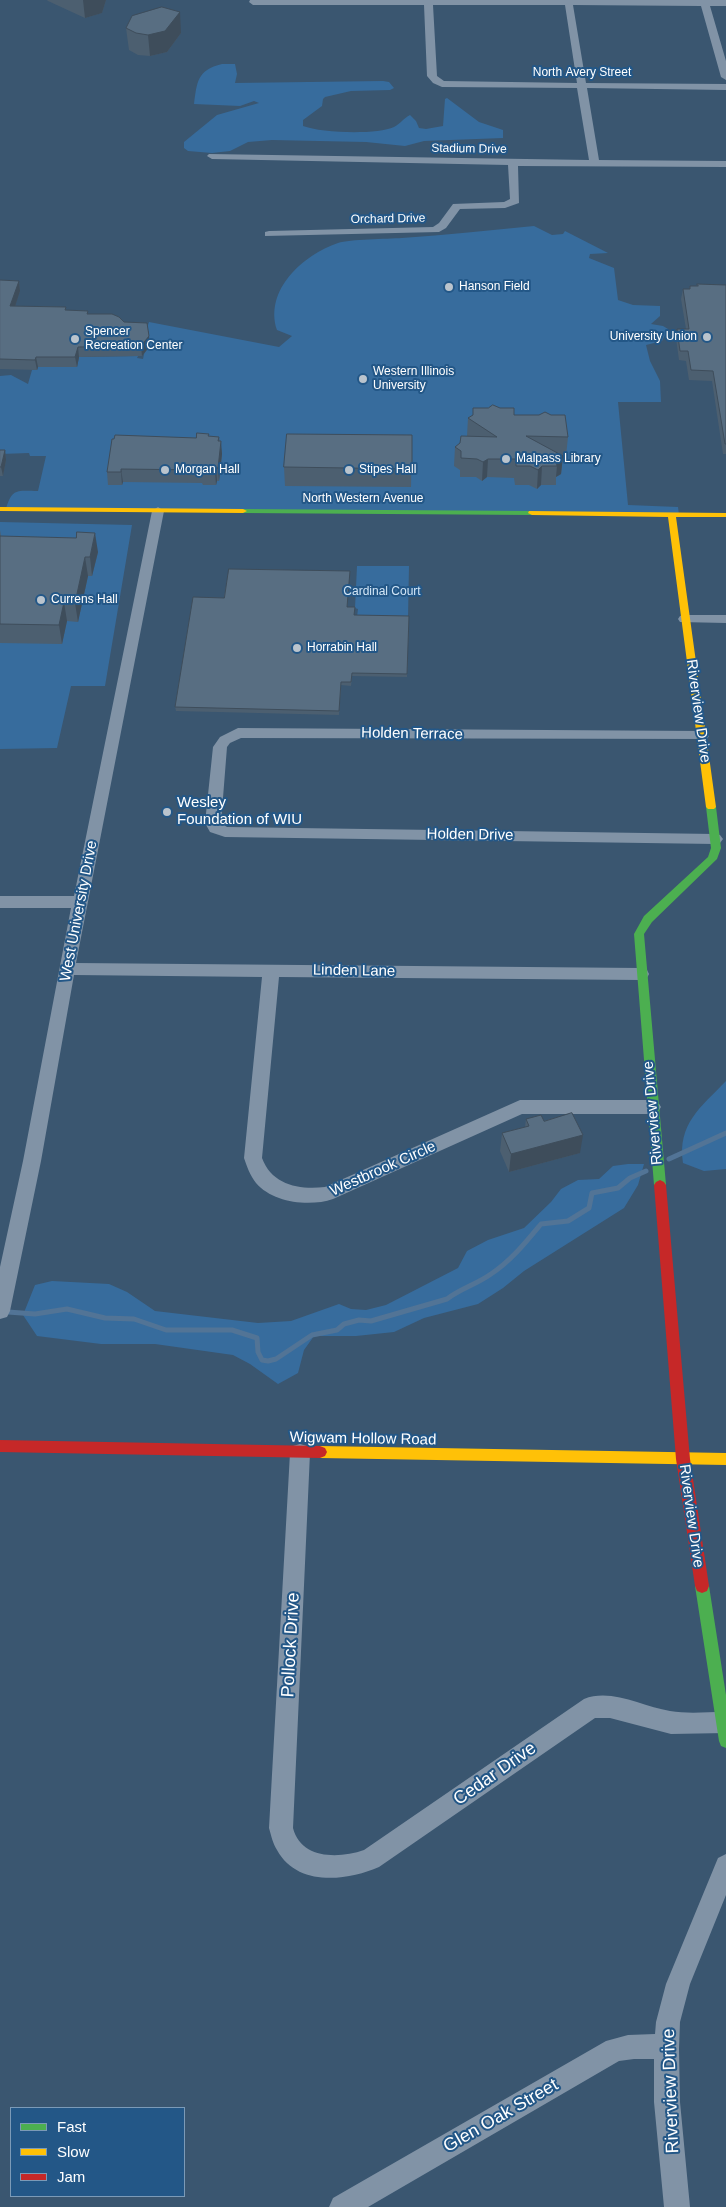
<!DOCTYPE html>
<html>
<head>
<meta charset="utf-8">
<style>
  body { margin:0 }
  #map { position:relative; width:726px; height:2207px; overflow:hidden; background:#3a5670; font-family:Helvetica,sans-serif }
  canvas { display:block }
  .legend { position:absolute; left:10px; top:2107px; width:175px; height:90px; box-sizing:border-box; background:#235787; border:1px solid #7b9ab7; margin:0; padding:6px 9px; list-style:none; font-size:15px; color:#fff }
  .legend li { display:flex; align-items:center; gap:10px; height:25px }
  .legend b { width:25px; border:1px solid #7b9ab7 }
</style>
</head>
<body>
<div id="map">
<canvas width="726" height="2207"></canvas>
<ul class="legend">
<li><b style="height:6px;background:#4caf50"></b>Fast</li>
<li><b style="height:6px;background:#ffc107"></b>Slow</li>
<li><b style="height:6px;background:#c62828"></b>Jam</li>
</ul>
</div>
<script>
const g = document.querySelector('canvas').getContext('2d');
g.lineJoin = 'round';
function fill(path, color) {
  g.fillStyle = color;
  g.fill(path, 'evenodd');
}
function trace(path, color, width, dash) {
  g.strokeStyle = color;
  g.lineWidth = width;
  g.lineCap = dash ? 'butt' : 'round';
  g.setLineDash(dash || []);
  g.stroke(path);
}
function drawText(font, color, halo, rows, align = 'center') {
  g.font = font + ' Helvetica,sans-serif';
  g.lineWidth = 4;
  g.setLineDash([]);
  g.textBaseline = 'middle';
  g.strokeStyle = halo;
  g.fillStyle = color;
  for (const [text, x, y, turn = 0] of rows) {
    g.save();
    g.translate(x, y);
    g.rotate((+turn || 0) * Math.PI / 180);
    g.textAlign = isNaN(turn) ? turn : align;
    if (halo) g.strokeText(text, 0, 0);
    g.fillText(text, 0, 0);
    g.restore();
  }
}
fill(new Path2D(`
  M 222,64 L 235,64 L 237,74 L 235,83 L 383,81 L 389,82 L 394,88 L 390,90 L 351,91 L 325,97 L 323,99 L 322,106 L 303,120 L 303,126 C 321,133 377,135 394,127 C 400,124 404,118 410,115 L 416,121 L 419,128 L 426,129 L 443,126 L 445,99 L 447,98 L 479,122 L 503,130 L 503,138 L 424,141 L 405,146 L 366,142 L 272,140 L 248,142 L 230,151 L 212,153 L 188,151 L 184,148 L 184,142 L 217,115 L 259,103 L 254,101 L 240,106 L 194,104 C 197,82 197,70 222,64 Z
  M 534,226 L 552,235 L 563,234 L 565,231 L 608,253 L 590,254 L 589,258 L 614,268 L 618,300 L 633,305 L 660,306 L 660,316 L 651,324 L 663,326 L 668,329 L 662,341 L 646,345 L 650,361 L 660,381 L 661,402 L 618,402 L 628,505 L 678,507 L 679,515 L 6,509 C 12,488 17,491 38,491 L 46,456 L 30,456 L 29,453 L 0,454 L 0,376 L 11,375 L 28,384 L 32,370 L 37,370 L 38,367 L 77,367 L 79,357 L 138,356 L 137,358 L 143,359 L 149,331 L 146,331 L 149,322 L 279,347 L 292,336 L 277,330 C 264,290 303,255 338,243 C 350,239 387,239 402,238 C 446,235 490,230 534,226 Z
  M 0,522 L 132,525 L 105,686 L 71,686 L 57,748 L 0,749 Z
  M 357,566 L 409,566 L 408,618 L 357,617 L 358,609 L 355,608 Z
  M 726,1081 L 726,1169 L 704,1171 L 683,1163 C 677,1124 701,1107 726,1081 Z
  M 628,1164 L 644,1164 L 638,1185 L 624,1208 L 524,1271 L 503,1288 L 478,1304 L 424,1318 L 394,1332 L 356,1336 L 314,1336 L 304,1350 L 298,1373 L 278,1384 L 250,1364 L 233,1355 L 155,1344 L 101,1344 L 37,1336 L 23,1315 L 35,1285 L 52,1281 L 109,1284 L 127,1292 L 155,1311 L 258,1323 L 291,1321 L 339,1304 L 351,1309 L 366,1310 L 386,1305 L 458,1268 L 467,1251 L 488,1240 L 524,1228 L 551,1202 L 561,1189 L 578,1180 L 599,1179 L 613,1166 Z`), '#376c9d');
trace(new Path2D(`
  M 669,1159 L 726,1133
  M 8,1312 L 35,1314 L 67,1309 L 105,1318 L 134,1319 L 166,1330 L 232,1330 L 257,1338 L 258,1352 L 262,1360 L 268,1361 L 276,1359 L 312,1335 L 337,1330 L 344,1324 L 359,1320 L 371,1321 L 447,1299 C 460,1289 477,1284 491,1274 C 511,1261 526,1242 541,1224 L 568,1221 L 589,1208 L 592,1193 L 618,1188 L 630,1178 L 646,1171`), '#527496', 5);
fill(new Path2D(`
  M 250,0 L 726,0 L 726,6 L 710,6 L 726,61 L 726,80 L 721,77 L 701,6 L 573,5 L 586,83 L 726,84 L 726,90 L 587,88 L 599,160 L 726,161 L 726,167 L 518,166 L 519,203 L 505,208 L 460,209 L 446,228 L 439,232 L 265,236 L 265,232 L 269,231 L 433,227 L 439,223 L 453,204 L 504,202 L 510,199 L 508,165 L 212,159 L 207,156 L 209,154 L 589,160 L 577,88 L 442,87 L 433,83 L 427,76 L 424,5 L 253,5 L 249,2 ZM 433,5 L 565,5 L 577,83 L 444,81 L 437,76 Z
  M 158,507 L 164,511 L 76,963 L 641,968 L 647,970 L 649,974 L 647,978 L 641,980 L 279,977 L 262,1158 C 272,1185 299,1190 325,1187 L 520,1100 L 652,1100 L 658,1102 L 661,1107 L 658,1112 L 652,1114 L 522,1114 L 333,1199 C 310,1207 273,1203 256,1183 C 250,1175 247,1167 244,1158 L 262,977 L 74,975 L 41,1161 L 10,1311 L 7,1317 L 0,1319 L 0,1267 L 23,1161 L 71,908 L 0,908 L 0,896 L 74,896 L 152,511 Z
  M 685,615 L 726,615 L 726,623 L 680,622 L 678,619 L 680,616 Z
  M 238,728 L 702,731 L 707,733 L 709,736 L 707,739 L 241,738 L 230,743 L 227,747 L 221,823 L 227,827 L 715,834 L 720,835 L 723,839 L 720,843 L 715,844 L 225,837 L 210,832 L 205,823 L 213,747 L 220,737 Z
  M 300,1444 L 307,1446 L 310,1453 L 293,1828 C 301,1859 338,1859 364,1850 L 584,1699 C 612,1688 643,1707 670,1711 C 687,1714 707,1712 724,1712 L 726,1713 L 726,1733 L 671,1734 L 610,1718 L 595,1718 L 379,1867 C 347,1881 297,1887 277,1850 C 273,1844 271,1835 269,1828 L 290,1453 L 293,1446 Z
  M 726,1854 L 726,1895 L 690,1984 L 680,2022 L 679,2049 L 680,2102 L 690,2207 L 664,2207 L 654,2102 L 654,2059 L 634,2059 L 619,2061 L 368,2207 L 329,2207 L 333,2198 L 606,2041 L 628,2035 L 655,2034 L 656,2022 L 666,1984 L 718,1858 Z`), '#8193a6');
fill(new Path2D(`
  M 240,509 L 532,511 L 536,513 L 532,515 L 243,513 L 239,511 Z
  M 711,804 L 716,807 L 721,848 L 717,859 L 652,922 L 644,934 L 666,1185 L 664,1188 L 656,1188 L 654,1185 L 634,934 L 644,916 L 708,857 L 711,848 L 706,807 Z
  M 702,1579 L 707,1581 L 709,1586 L 726,1695 L 726,1748 L 721,1746 L 719,1741 L 695,1586 L 697,1581 Z`), '#4caf50');
fill(new Path2D(`
  M 0,507 L 243,509 L 247,511 L 243,513 L 0,511 Z
  M 529,511 L 726,513 L 726,517 L 676,517 L 716,807 L 714,809 L 708,809 L 706,807 L 668,517 L 532,515 L 528,513 Z
  M 320,1446 L 726,1453 L 726,1465 L 320,1458 L 315,1456 L 313,1452 L 315,1448 Z`), '#ffc107');
fill(new Path2D(`
  M 660,1180 L 664,1182 L 666,1185 L 690,1459 L 709,1586 L 707,1591 L 702,1593 L 697,1591 L 695,1586 L 676,1459 L 654,1185 L 656,1182 Z
  M 0,1440 L 320,1446 L 325,1448 L 327,1452 L 325,1456 L 320,1458 L 0,1452 Z`), '#c62828');
fill(new Path2D(`
  M 47,0 L 106,0 L 102,13 L 85,18 L 48,1 Z
  M 126,28 L 181,33 L 167,52 L 150,56 L 138,55 L 129,50 Z
  M 0,280 L 19,281 L 20,291 L 15,306 L 66,307 L 66,310 L 88,311 L 88,314 L 124,322 L 150,346 L 142,356 L 79,357 L 77,367 L 38,367 L 37,370 L 0,369 Z
  M 697,284 L 726,285 L 726,454 L 723,454 L 712,381 L 689,380 L 686,361 L 679,360 L 676,338 L 677,329 L 686,329 L 681,299 L 683,289 L 689,289 L 690,286 L 697,286 Z
  M 473,408 L 514,415 L 568,437 L 566,456 L 563,456 L 561,474 L 556,477 L 556,485 L 541,485 L 537,489 L 529,485 L 515,485 L 514,478 L 487,477 L 482,481 L 476,477 L 460,477 L 460,470 L 454,466 L 455,447 L 460,444 L 467,436 L 468,418 L 473,415 Z
  M 412,435 L 411,487 L 285,486 L 284,467 Z
  M 209,436 L 219,437 L 222,454 L 219,481 L 217,481 L 216,485 L 203,485 L 202,483 L 123,482 L 122,485 L 108,485 L 107,472 L 196,438 Z
  M 0,450 L 5,450 L 6,460 L 3,476 L 0,476 Z
  M 0,530 L 1,536 L 98,552 L 92,576 L 88,576 L 78,622 L 67,621 L 62,644 L 0,643 Z
  M 347,607 L 354,615 L 409,616 L 407,677 L 352,676 L 351,686 L 341,685 L 339,715 L 176,711 L 175,707 Z
  M 526,1119 L 544,1121 L 580,1153 L 509,1172 L 500,1151 L 502,1133 L 525,1127 Z`), '#4c5f70');
fill(new Path2D(`
  M 83,0 L 106,0 L 102,13 L 85,18 Z
  M 180,12 L 181,33 L 167,52 L 150,56 L 148,35 Z
  M 19,281 L 20,291 L 12,316 L 10,306 Z
  M 149,336 L 150,346 L 142,356 L 141,346 Z
  M 78,347 L 79,357 L 77,367 L 75,357 Z
  M 36,357 L 38,367 L 37,370 L 35,360 Z
  M 221,441 L 222,454 L 219,481 L 218,468 Z
  M 5,450 L 6,460 L 3,476 L 1,467 Z
  M 563,456 L 561,474 L 556,477 L 557,466 L 556,459 Z
  M 488,459 L 487,477 L 482,481 L 483,462 Z
  M 542,466 L 541,485 L 537,489 L 538,470 Z
  M 216,468 L 217,481 L 216,485 L 215,472 Z
  M 121,469 L 123,482 L 122,485 L 121,472 Z
  M 95,533 L 98,552 L 92,576 L 90,557 Z
  M 85,557 L 88,576 L 78,622 L 75,603 Z
  M 64,602 L 67,621 L 62,644 L 59,625 Z
  M 583,1135 L 580,1153 L 509,1172 L 511,1154 Z`), '#3e4d5b');
const building = new Path2D(`
  M 162,7 L 180,12 L 165,31 L 148,35 L 136,33 L 126,28 L 132,16 Z
  M 0,280 L 19,281 L 10,306 L 66,307 L 65,310 L 88,311 L 87,314 L 112,314 L 119,317 L 124,322 L 147,323 L 149,336 L 141,346 L 78,347 L 75,357 L 36,357 L 35,360 L 0,359 Z
  M 697,284 L 726,285 L 726,444 L 725,444 L 713,371 L 691,370 L 688,351 L 680,351 L 677,329 L 689,329 L 683,289 L 690,289 L 690,286 L 698,286 Z
  M 493,405 L 500,408 L 514,408 L 514,415 L 539,415 L 545,412 L 551,415 L 565,415 L 568,437 L 526,436 L 563,456 L 556,459 L 557,466 L 542,466 L 538,470 L 530,466 L 516,466 L 516,459 L 488,459 L 483,462 L 477,459 L 461,458 L 461,451 L 455,447 L 460,443 L 461,436 L 497,437 L 468,418 L 473,415 L 473,408 L 488,408 Z
  M 197,433 L 209,434 L 208,436 L 219,437 L 218,441 L 221,441 L 218,468 L 216,468 L 215,472 L 201,472 L 202,470 L 121,469 L 121,472 L 107,472 L 112,439 L 114,439 L 115,435 L 196,438 Z
  M 287,434 L 412,435 L 412,469 L 284,467 Z
  M 0,450 L 5,450 L 1,467 L 0,467 Z
  M 77,532 L 95,533 L 90,557 L 85,557 L 75,603 L 64,602 L 59,625 L 0,624 L 0,536 L 76,538 Z
  M 229,569 L 350,571 L 347,607 L 355,607 L 354,615 L 409,616 L 407,674 L 352,673 L 351,682 L 341,682 L 339,711 L 175,707 L 193,597 L 224,598 Z
  M 572,1113 L 583,1135 L 511,1154 L 502,1133 L 529,1126 L 526,1119 L 541,1115 L 544,1121 Z`);
fill(building, '#586e82');
trace(building, '#3e4d5b', 1);
for (const [x, y, r, color] of [
  [449,287,5,"#bac4cd"],
  [707,337,5,"#bac4cd"],
  [75,339,5,"#bac4cd"],
  [363,379,5,"#bac4cd"],
  [506,459,5,"#bac4cd"],
  [165,470,5,"#bac4cd"],
  [349,470,5,"#bac4cd"],
  [41,600,5,"#bac4cd"],
  [297,648,5,"#bac4cd"],
  [167,812,5,"#bac4cd"]
]) {
  const dot = new Path2D();
  dot.arc(x, y, r, 0, 2 * Math.PI);
  g.fillStyle = color;
  g.fill(dot);
  trace(dot, '#235787', 2);
}
drawText('12px', '#fff', '#235787', [
  ["North Avery Street",582,73],
  ["Stadium Drive",469,149,1],
  ["Orchard Drive",388,219,-1],
  ["North Western Avenue",363,499]
]);
drawText('12px', '#fff', '#235787', [
  ["Hanson Field",459,287],
  ["Spencer",85,332],
  ["Recreation Center",85,346],
  ["University Union",697,337,"right"],
  ["Western Illinois",373,372],
  ["University",373,386],
  ["Malpass Library",516,459],
  ["Morgan Hall",175,470],
  ["Stipes Hall",359,470],
  ["Currens Hall",51,600],
  ["Horrabin Hall",307,648]
], 'left');
drawText('12px', '#d2e6f7', '#235787', [
  ["Cardinal Court",382,592]
]);
drawText('15px', '#fff', '#235787', [
  ["Riverview Drive",698,711,82],
  ["Holden Terrace",412,734,1],
  ["Holden Drive",470,835,1],
  ["West University Drive",79,911,-79],
  ["Linden Lane",354,971,1],
  ["Riverview Drive",653,1113,-95],
  ["Westbrook Circle",383,1169,-24],
  ["Wigwam Hollow Road",363,1439,1],
  ["Riverview Drive",691,1516,82]
]);
drawText('15px', '#fff', '#235787', [
  ["Wesley",177,803],
  ["Foundation of WIU",177,820]
], 'left');
drawText('18px', '#fff', '#235787', [
  ["Pollock Drive",291,1645,-87],
  ["Cedar Drive",495,1774,-35],
  ["Riverview Drive",671,2091,-92],
  ["Glen Oak Street",501,2116,-30]
]);
</script>
</body>
</html>
